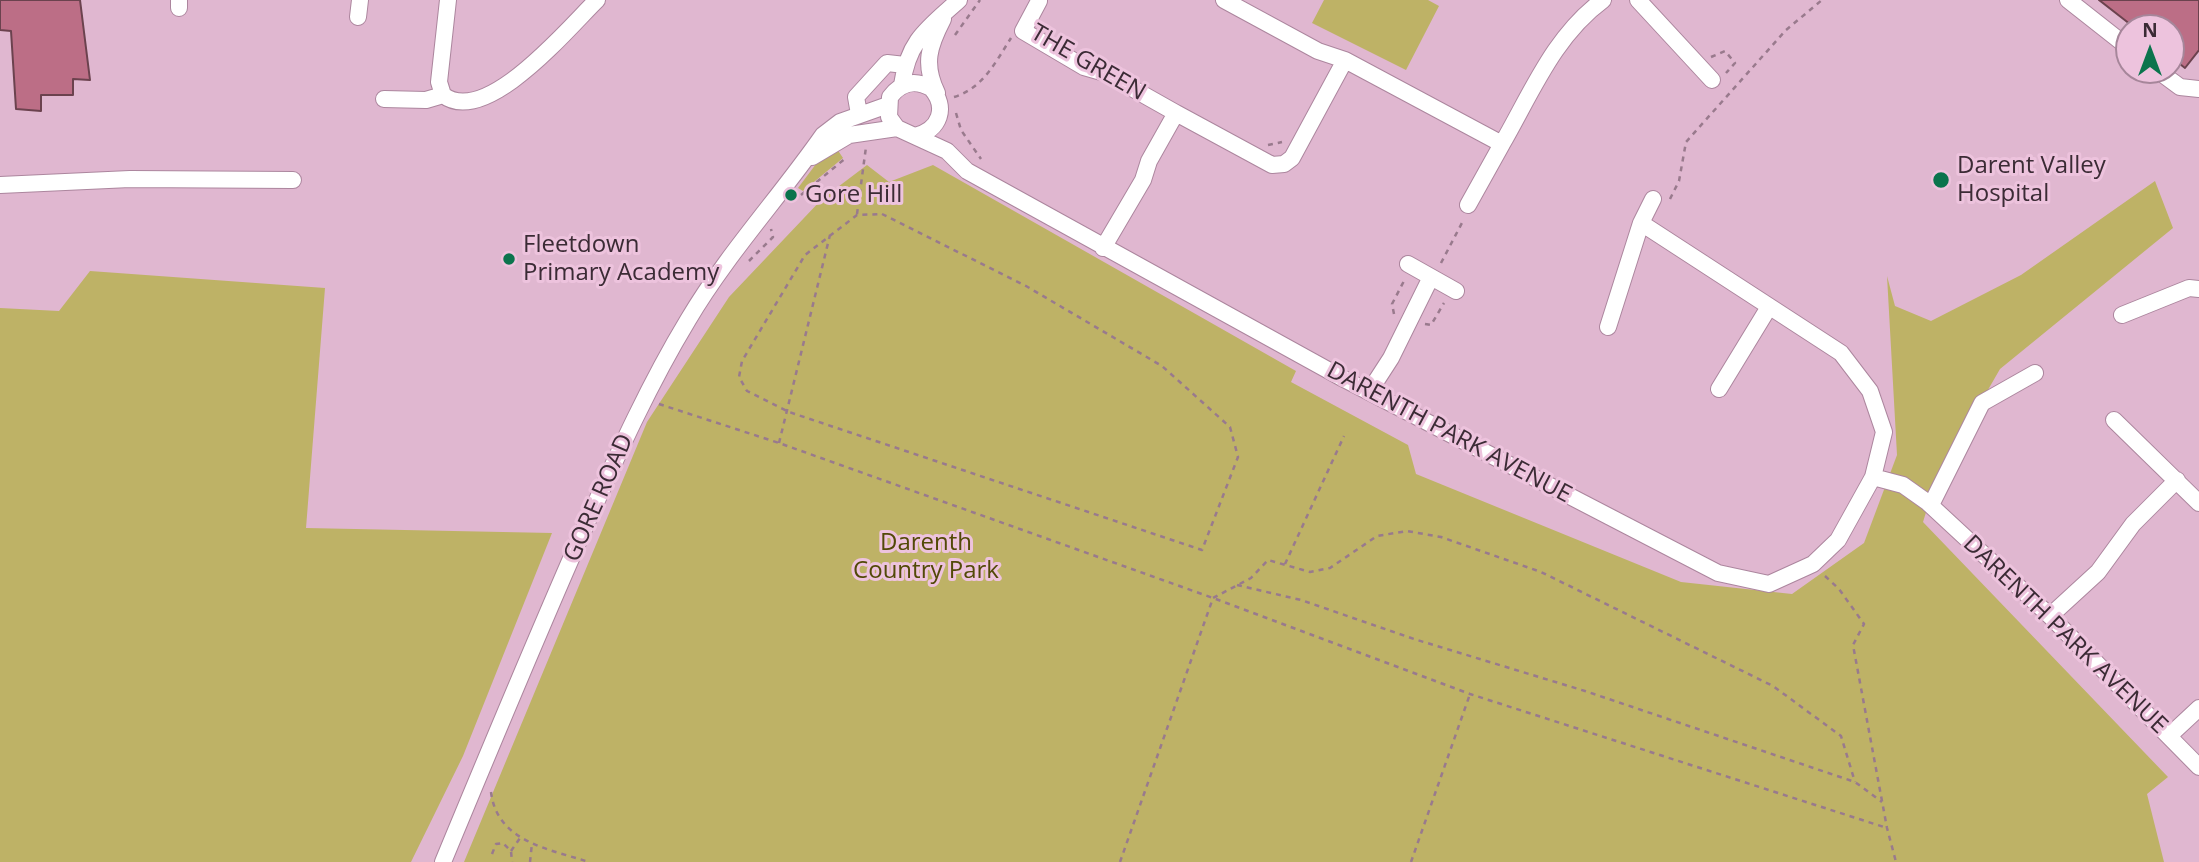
<!DOCTYPE html>
<html>
<head>
<meta charset="utf-8">
<style>
  body { margin:0 }
  #map { position:relative; width:2199px; height:862px; overflow:hidden; background:#e0b7d0; font-family:"Open Sans",sans-serif }
  canvas { display:block }
  .north { position:absolute; left:2115px; top:14px; width:70px; height:70px; box-sizing:border-box; background:#edc3dd; border:2px solid #a6869a; border-radius:50%; rotate:0deg; font-size:19px; font-weight:700; line-height:28px; text-align:center; color:#3b2b35 }
  .north::after { content:''; display:block; margin:auto; width:24px; height:32px; background:#0b744d; clip-path:polygon(50% 0,100% 100%,50% 72%,0 100%) }
</style>
</head>
<body>
<div id="map">
<canvas width="2199" height="862"></canvas>
<div class="north">N</div>
</div>
<script>
const g = document.querySelector('canvas').getContext('2d');
g.lineJoin = 'round';
function fill(path, color) {
  g.fillStyle = color;
  g.fill(path, 'evenodd');
}
function trace(path, color, width, dash) {
  g.strokeStyle = color;
  g.lineWidth = width;
  g.lineCap = dash ? 'butt' : 'round';
  g.setLineDash(dash || []);
  g.stroke(path);
}
function drawText(font, color, halo, rows, align = 'center') {
  g.font = font + ' "Open Sans",sans-serif';
  g.lineWidth = 6;
  g.setLineDash([]);
  g.textBaseline = 'middle';
  g.strokeStyle = halo;
  g.fillStyle = color;
  for (const [text, x, y, turn = 0] of rows) {
    g.save();
    g.translate(x, y);
    g.rotate((+turn || 0) * Math.PI / 180);
    g.textAlign = isNaN(turn) ? turn : align;
    if (halo) g.strokeText(text, 0, 0);
    g.fillText(text, 0, 0);
    g.restore();
  }
}
fill(new Path2D(`
  M 1324,0 L 1428,0 L 1439,6 L 1406,70 L 1312,23 Z
  M 837,149 L 843,158 L 803,191 L 798,188 L 819,160 Z
  M 867,165 L 889,182 L 933,165 L 1296,371 L 1291,382 L 1408,445 L 1416,474 L 1681,582 L 1792,594 L 1864,543 L 1897,455 L 1887,276 L 1895,306 L 1931,321 L 2021,275 L 2155,181 L 2173,228 L 2000,369 L 1936,480 L 1923,522 L 2168,777 L 2147,794 L 2164,862 L 464,862 L 647,422 L 729,297 L 822,199 Z
  M 90,271 L 325,288 L 306,528 L 552,533 L 463,756 L 411,862 L 0,862 L 0,308 L 59,311 Z`), '#beb266');
const building = new Path2D(`
  M 0,0 L 80,0 L 90,80 L 73,79 L 73,95 L 41,95 L 41,111 L 16,109 L 11,31 L 0,30 Z
  M 2099,0 L 2199,0 L 2199,50 L 2185,68 L 2171,57 L 2171,28 L 2135,28 Z`);
fill(building, '#bc6e86');
trace(building, '#6b424e', 2);
const minor = new Path2D(`
  M 1224,0 L 1318,51 L 1345,60
  M 1638,0 L 1712,80
  M 2068,0 L 2129,48
  M 1039,1 L 1023,31 L 1084,67 L 1105,73 L 1176,113
  M 179,8 L 179,0
  M 358,17 L 360,0
  M 2157,70 L 2180,87 L 2199,89
  M 902,85 C 908,40 928,28 959,0
  M 937,93 C 923,64 929,46 943,19
  M 443,95 L 439,82 L 448,0
  M 384,99 L 426,100 L 443,95 C 486,128 569,27 597,0
  M 859,114 L 856,97 L 887,63 L 905,65
  M 915,136 C 940,130 948,107 931,88 C 915,79 901,82 890,97 L 889,117 L 897,128 L 947,151 L 967,171 L 1344,379 L 1718,573 L 1769,584 L 1813,564 L 1838,540 L 1873,477 L 1903,485 L 1927,502 L 2050,616 L 2199,767
  M 812,157 L 849,135 L 897,128
  M 0,185 L 130,179 L 293,180
  M 1468,205 L 1502,144
  M 1641,223 L 1841,353 L 1870,391 L 1884,432 L 1873,477
  M 1103,248 L 1143,180 L 1149,161 L 1176,113 L 1272,165 L 1284,164 L 1292,158 L 1345,60 L 1502,144 C 1532,92 1554,36 1603,0
  M 1408,264 L 1456,291
  M 2122,315 L 2189,288 L 2199,289
  M 1608,327 L 1641,223 L 1653,199
  M 1719,389 L 1769,307
  M 1369,392 L 1391,358 L 1431,277
  M 2114,420 L 2199,503
  M 1931,505 L 1982,403 L 2035,373
  M 2050,616 L 2098,572 L 2133,524 L 2177,480
  M 2169,736 L 2199,708
  M 443,862 C 489,751 535,640 584,529 C 616,458 648,386 688,320 C 727,254 779,198 823,135 L 840,122 L 888,105`);
trace(minor, '#ac869e', 18);
trace(new Path2D(`
  M 955,35 L 980,0
  M 1711,57 L 1725,51 L 1735,63 L 1726,73
  M 954,97 C 983,88 995,63 1011,38
  M 956,113 L 961,130 L 981,159
  M 1268,145 L 1282,142
  M 801,195 L 847,157
  M 1670,199 L 1679,181 L 1686,142 L 1786,30 L 1822,0
  M 857,214 L 866,147
  M 882,214 L 1026,286 L 1162,366 L 1230,427 L 1238,457 L 1202,550 L 789,412 L 747,391 L 739,377 L 742,361 L 805,255 L 857,215 Z
  M 749,261 L 773,237 L 771,229
  M 1441,263 L 1464,219
  M 1394,314 L 1392,304 L 1405,279
  M 1425,324 L 1431,325 L 1444,303
  M 659,404 L 779,443 L 1213,598 L 1470,694 L 1887,828
  M 779,443 L 830,235
  M 1285,564 L 1344,436
  M 1825,576 L 1839,589 L 1864,624 L 1853,645 L 1887,828 L 1896,862
  M 1237,585 L 1301,600 L 1414,639 L 1585,691 L 1855,782 L 1882,802
  M 491,792 C 497,842 549,849 589,862
  M 511,851 L 520,838
  M 492,854 L 496,844 L 503,843 L 511,851 L 512,862
  M 530,862 L 532,843
  M 1120,862 L 1213,598 L 1251,578 L 1268,560 L 1310,572 L 1330,568 L 1377,536 L 1407,531 L 1441,537 L 1541,572 L 1773,686 L 1841,736 L 1855,782
  M 1411,862 L 1470,694`), '#997a8d', 2.5, [5, 5]);
trace(minor, '#fff', 16);
for (const [x, y, r, color] of [
  [1941,180,9,"#0b744d"],
  [791,195,7,"#0b744d"],
  [509,259,7,"#0b744d"]
]) {
  const dot = new Path2D();
  dot.arc(x, y, r, 0, 2 * Math.PI);
  g.fillStyle = color;
  g.fill(dot);
  trace(dot, '#edc3dd', 2.5);
}
drawText('24px', '#3b2b35', '#edc3dd', [
  ["THE GREEN",1088,63,30],
  ["DARENTH PARK AVENUE",1449,433,28],
  ["GORE ROAD",599,498,-66],
  ["DARENTH PARK AVENUE",2065,635,44]
]);
drawText('24px', '#3b2b35', '#edc3dd', [
  ["Darent Valley",1957,166],
  ["Hospital",1957,194],
  ["Gore Hill",805,195],
  ["Fleetdown",523,245],
  ["Primary Academy",523,273]
], 'left');
drawText('24px', '#524907', '#edc3dd', [
  ["Darenth",926,543],
  ["Country Park",926,571]
]);
</script>
</body>
</html>
